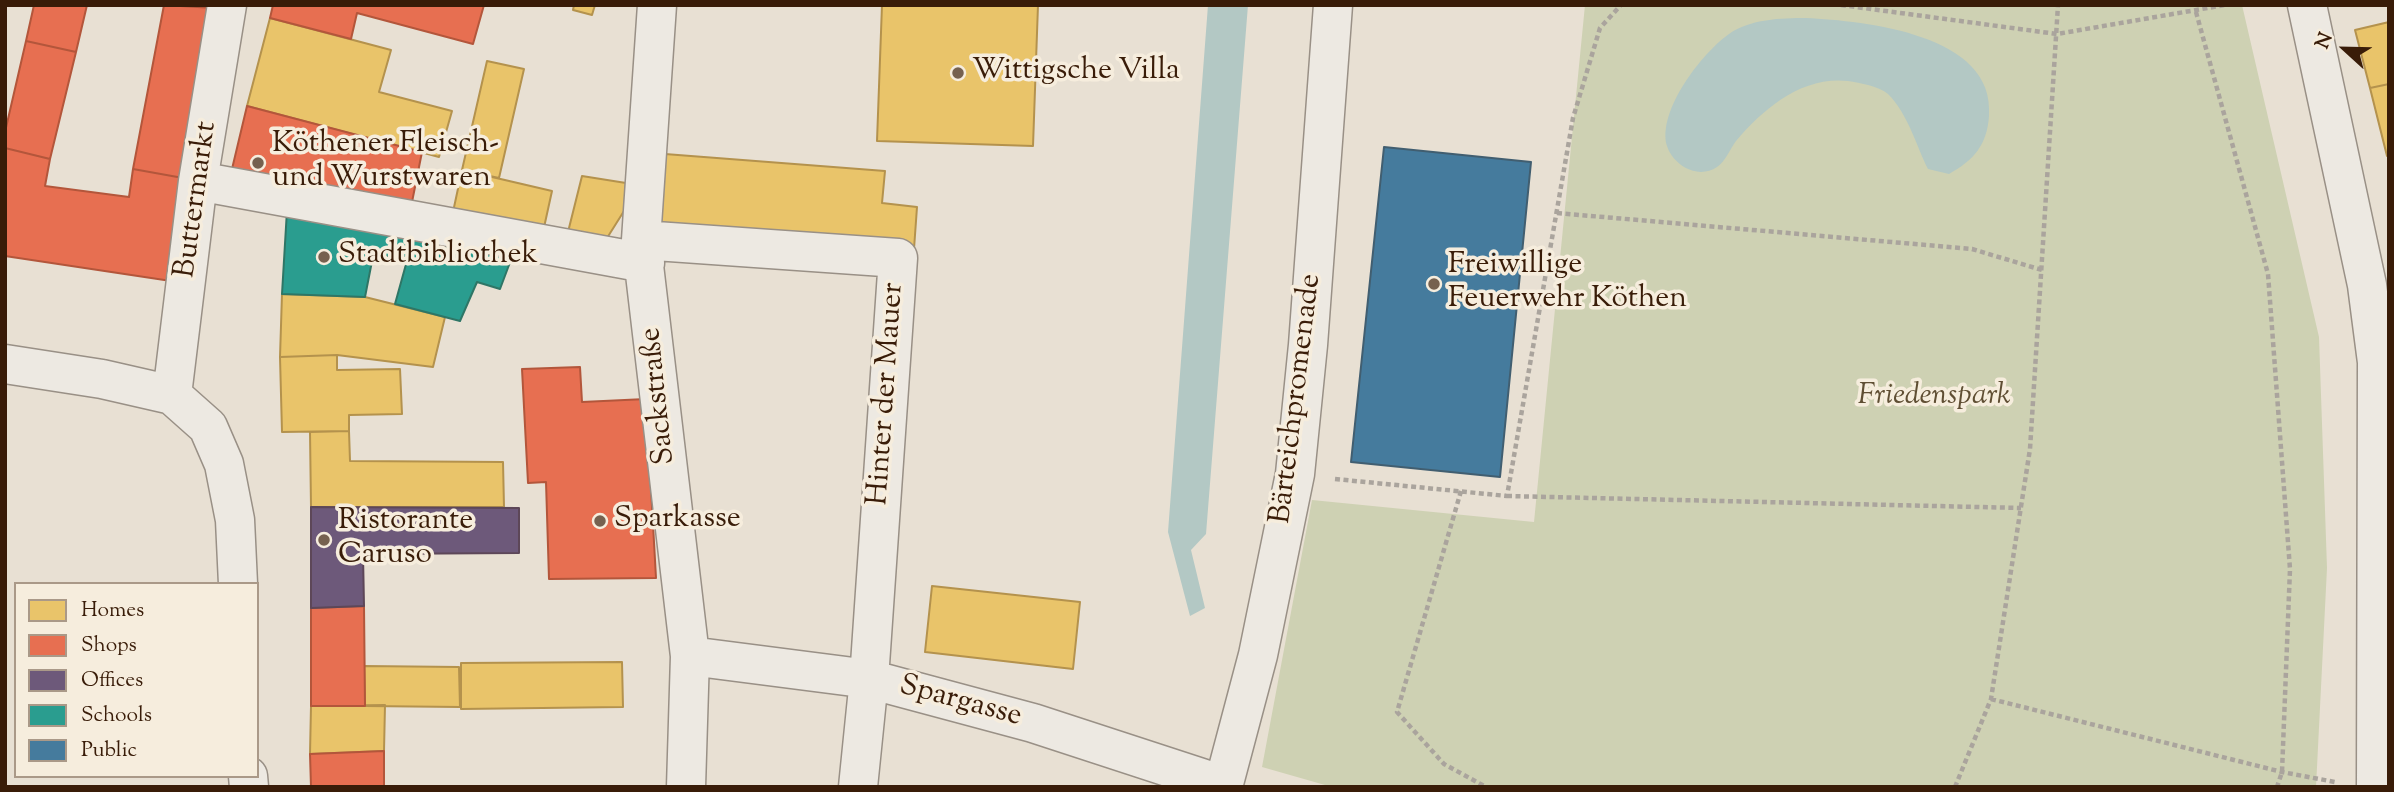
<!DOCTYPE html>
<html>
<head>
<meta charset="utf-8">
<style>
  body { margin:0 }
  #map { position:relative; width:2394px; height:792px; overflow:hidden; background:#e8e0d3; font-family:"Sorts Mill Goudy",serif }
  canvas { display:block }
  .frame { position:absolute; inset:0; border:7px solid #391c08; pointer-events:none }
  .legend { position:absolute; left:14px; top:582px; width:245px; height:196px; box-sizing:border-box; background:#f6eddd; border:2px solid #a98; margin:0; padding:9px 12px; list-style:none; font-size:21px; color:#391c08 }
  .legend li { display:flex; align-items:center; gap:14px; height:35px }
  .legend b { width:35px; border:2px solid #a98 }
  .north { position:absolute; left:2310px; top:14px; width:70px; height:70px; -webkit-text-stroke:5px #f6eddd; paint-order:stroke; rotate:292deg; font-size:19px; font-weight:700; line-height:28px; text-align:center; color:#391c08 }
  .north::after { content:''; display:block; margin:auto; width:24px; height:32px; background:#391c08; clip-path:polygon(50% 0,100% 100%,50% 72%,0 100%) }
</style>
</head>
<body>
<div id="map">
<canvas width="2394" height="792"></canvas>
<div class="frame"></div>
<ul class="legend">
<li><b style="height:19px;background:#e9c46a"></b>Homes</li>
<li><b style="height:19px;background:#e76f51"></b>Shops</li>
<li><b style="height:19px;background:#6d597a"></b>Offices</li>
<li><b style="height:19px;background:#2a9d8f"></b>Schools</li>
<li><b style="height:19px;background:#457b9d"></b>Public</li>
</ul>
<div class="north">N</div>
</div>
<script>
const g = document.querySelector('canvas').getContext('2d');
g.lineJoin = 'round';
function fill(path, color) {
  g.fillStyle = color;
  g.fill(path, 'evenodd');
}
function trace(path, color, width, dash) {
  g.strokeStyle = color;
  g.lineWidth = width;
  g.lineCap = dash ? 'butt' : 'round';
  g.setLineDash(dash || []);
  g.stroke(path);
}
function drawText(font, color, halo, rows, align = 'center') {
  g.font = font + ' "Sorts Mill Goudy",serif';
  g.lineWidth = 7;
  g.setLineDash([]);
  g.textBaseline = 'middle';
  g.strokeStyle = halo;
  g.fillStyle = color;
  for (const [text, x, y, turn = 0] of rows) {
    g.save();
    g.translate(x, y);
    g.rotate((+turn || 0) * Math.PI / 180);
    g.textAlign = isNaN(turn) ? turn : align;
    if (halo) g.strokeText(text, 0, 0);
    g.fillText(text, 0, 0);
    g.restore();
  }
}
fill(new Path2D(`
  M 1585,5 L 2242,5 L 2319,337 L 2327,568 L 2316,787 L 1332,787 L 1262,767 L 1312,500 L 1534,522 Z`), '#ced1b3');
fill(new Path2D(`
  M 1208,5 L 1248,5 L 1206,534 L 1191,550 L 1205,608 L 1190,616 L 1168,532 Z
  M 1806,18 C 1865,21 1996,34 1989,116 C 1987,145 1974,160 1949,174 L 1928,169 C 1916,145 1908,114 1888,94 C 1879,86 1860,83 1848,81 C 1802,76 1764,108 1736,141 C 1730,149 1725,162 1717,167 C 1698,180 1673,165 1667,146 C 1657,111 1702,53 1729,34 C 1750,19 1781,18 1806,18 Z`), '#b3c8c4');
const homes = new Path2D(`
  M 574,5 L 595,5 L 592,15 L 573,10 Z
  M 882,5 L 1038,5 L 1033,146 L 877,141 Z
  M 270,18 L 391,50 L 379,92 L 452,111 L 439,157 L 247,106 Z
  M 2389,22 L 2389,84 L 2370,88 L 2355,30 Z
  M 487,61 L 524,69 L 499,178 L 462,170 Z
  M 2389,84 L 2389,156 L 2387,156 L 2370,88 Z
  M 665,154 L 885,171 L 882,203 L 917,207 L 914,249 L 659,227 Z
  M 462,170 L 552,191 L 543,232 L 453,212 Z
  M 582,176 L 626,183 L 624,211 L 602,246 L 567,236 Z
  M 282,294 L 365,297 L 445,317 L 433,367 L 337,355 L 280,357 Z
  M 337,355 L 337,370 L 400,369 L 402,414 L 349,415 L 349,431 L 282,432 L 280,357 Z
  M 349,431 L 350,461 L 503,462 L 504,507 L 311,507 L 310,432 Z
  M 932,586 L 1080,602 L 1073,669 L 925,652 Z
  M 622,662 L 623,707 L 461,709 L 461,663 Z
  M 364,666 L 459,667 L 460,707 L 365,706 Z
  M 385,705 L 384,751 L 310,754 L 311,706 Z`);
fill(homes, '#e9c46a');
trace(homes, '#b4924d', 2);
const shops = new Path2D(`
  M 34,5 L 87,5 L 76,52 L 26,41 Z
  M 164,5 L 214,8 L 183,178 L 133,169 Z
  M 273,5 L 484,5 L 473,44 L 357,13 L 351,39 L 270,18 Z
  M 26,41 L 76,52 L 50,159 L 5,148 L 5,132 Z
  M 247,106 L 422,152 L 412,202 L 232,169 Z
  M 5,148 L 50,159 L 45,186 L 129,197 L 133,169 L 183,178 L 171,281 L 5,256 Z
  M 580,367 L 582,402 L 646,399 L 656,578 L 549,579 L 546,482 L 528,483 L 522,369 Z
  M 364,606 L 365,706 L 311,706 L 311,608 Z
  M 384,751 L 384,787 L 311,787 L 310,754 Z`);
fill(shops, '#e76f51');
trace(shops, '#b3563b', 2);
const offices = new Path2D(`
  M 311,507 L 519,508 L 519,553 L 363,554 L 364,606 L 311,608 Z`);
fill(offices, '#6d597a');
trace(offices, '#5d4758', 2);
const schools = new Path2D(`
  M 287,210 L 512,257 L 500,289 L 477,282 L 460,321 L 395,304 L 408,257 L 373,256 L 365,297 L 282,294 Z`);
fill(schools, '#2a9d8f');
trace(schools, '#2e7666', 2);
const public = new Path2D(`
  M 1384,147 L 1531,162 L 1500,477 L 1351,462 Z`);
fill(public, '#457b9d');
trace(public, '#415e70', 2);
const minor = new Path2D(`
  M 657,5 L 641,240 L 690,656 L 686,787
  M 2307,5 L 2367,285 L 2377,362 L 2376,787
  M 198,181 L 645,263
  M 641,240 L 898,258 L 869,679 L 858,787
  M 5,364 L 102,379 L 172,395 L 208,427 L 224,464 L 235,520 L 238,584
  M 172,395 L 198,181 L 227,5
  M 690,656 L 869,679 L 1033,723 L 1223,785
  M 248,776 L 249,787
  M 1223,787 L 1258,655 L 1295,474 L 1308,345 L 1333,5`);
trace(minor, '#999086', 41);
trace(new Path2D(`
  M 1841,5 L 2057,34 L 2225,5
  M 2196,12 L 2268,274 L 2290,569 L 2282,772 L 2277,787
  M 1557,213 L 1972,249 L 2042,270
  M 1335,479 L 1507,496 L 1573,118 L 1600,28 L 1621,5
  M 1461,491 L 1397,712 L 1444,764 L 1486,787
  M 1507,496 L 2021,508
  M 1991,699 L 2282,772 L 2335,782
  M 1955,787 L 1991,699 L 2030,449 L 2058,5`), '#aaa49d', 4.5, [5, 3.5]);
trace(minor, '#ede9e2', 38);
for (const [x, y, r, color] of [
  [958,73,7,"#76614f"],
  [258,163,7,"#76614f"],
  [324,257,7,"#76614f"],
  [1434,284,7,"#76614f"],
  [600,521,7,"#76614f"],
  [324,540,7,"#76614f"]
]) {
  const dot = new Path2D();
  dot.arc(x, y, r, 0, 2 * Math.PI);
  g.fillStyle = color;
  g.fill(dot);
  trace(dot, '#f6eddd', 2.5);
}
drawText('30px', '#391c08', '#f6eddd', [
  ["Wittigsche Villa",972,73],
  ["Köthener Fleisch-",272,146],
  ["und Wurstwaren",272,180],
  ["Stadtbibliothek",338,257],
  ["Freiwillige",1448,267],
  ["Feuerwehr Köthen",1448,301],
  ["Sparkasse",614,521],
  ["Ristorante",338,523],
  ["Caruso",338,557]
], 'left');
drawText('30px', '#391c08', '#f6eddd', [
  ["Buttermarkt",198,200,-82],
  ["Hinter der Mauer",888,394,-86],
  ["Sackstraße",660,396,-96],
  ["Bärteichpromenade",1298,399,-83],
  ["Spargasse",960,703,15]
]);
drawText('italic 30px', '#5f4e33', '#f6eddd', [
  ["Friedenspark",1934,398]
]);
</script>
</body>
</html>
